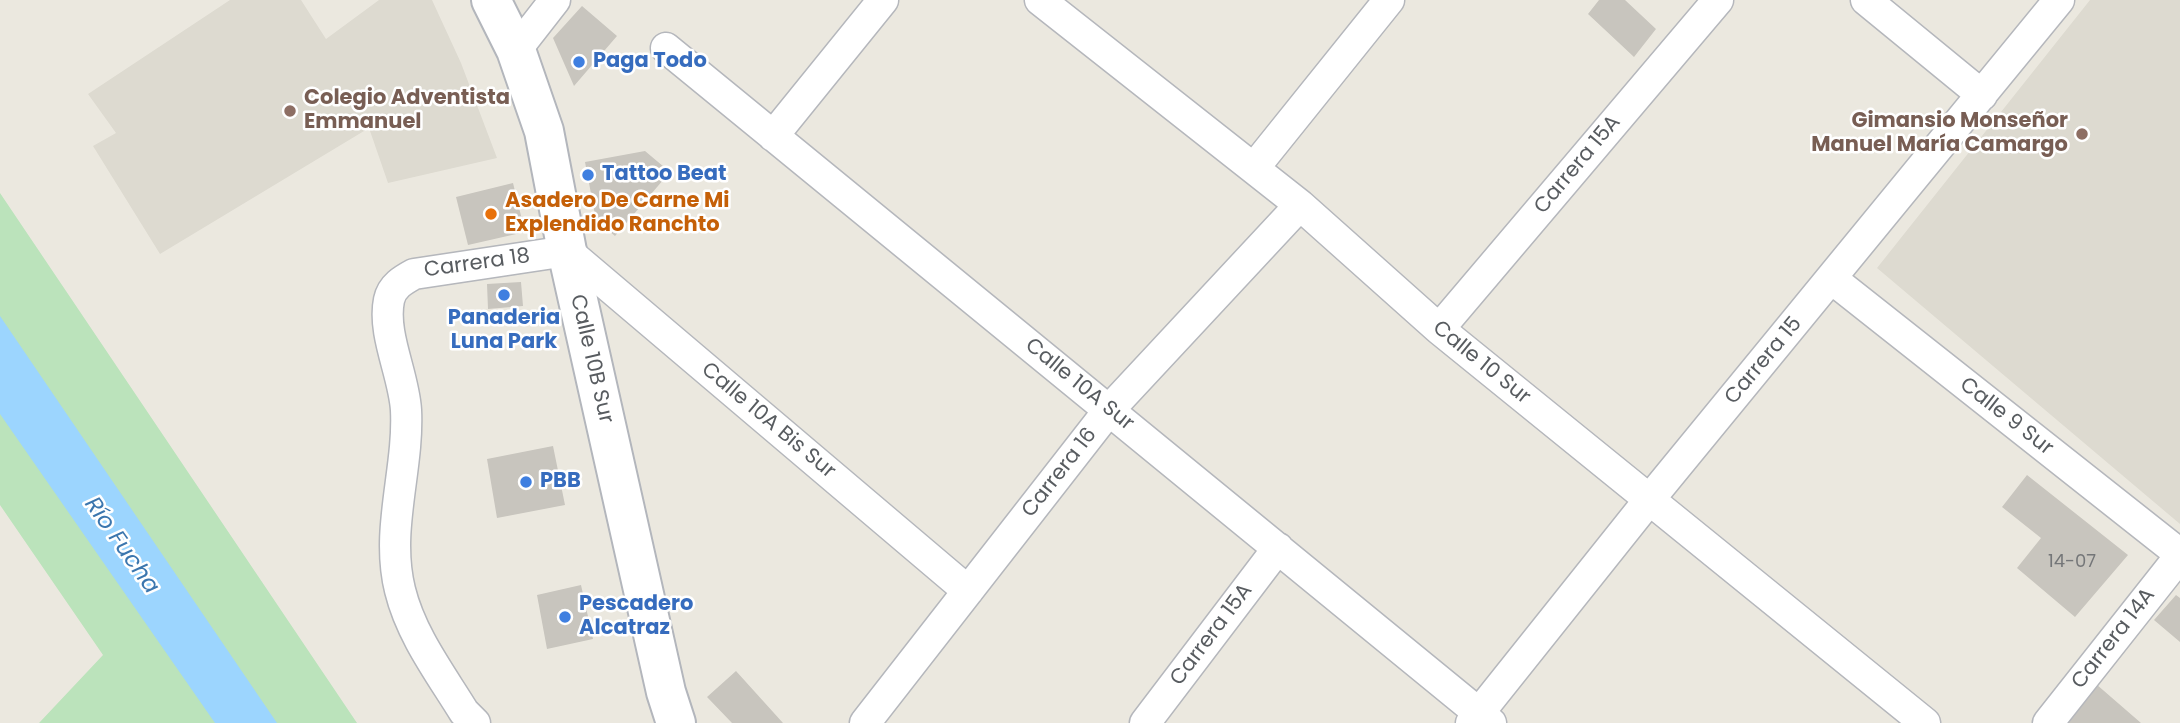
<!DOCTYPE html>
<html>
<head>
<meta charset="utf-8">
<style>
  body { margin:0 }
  canvas { display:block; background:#ebe8df }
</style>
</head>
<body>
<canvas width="2180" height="723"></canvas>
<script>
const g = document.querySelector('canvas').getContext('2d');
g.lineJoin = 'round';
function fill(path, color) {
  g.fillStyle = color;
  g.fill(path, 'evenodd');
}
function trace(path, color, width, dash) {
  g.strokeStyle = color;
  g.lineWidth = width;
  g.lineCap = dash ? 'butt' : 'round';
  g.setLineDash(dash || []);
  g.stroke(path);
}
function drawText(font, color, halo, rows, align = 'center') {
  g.font = font + ' Poppins,sans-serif';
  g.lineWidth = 5;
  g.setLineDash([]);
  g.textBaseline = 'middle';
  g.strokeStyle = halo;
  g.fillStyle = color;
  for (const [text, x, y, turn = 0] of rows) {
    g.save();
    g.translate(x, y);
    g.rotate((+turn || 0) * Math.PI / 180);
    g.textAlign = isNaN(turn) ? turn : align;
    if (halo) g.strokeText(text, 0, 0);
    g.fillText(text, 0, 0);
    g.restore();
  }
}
fill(new Path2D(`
  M 230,0 L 301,0 L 326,39 L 379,0 L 432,0 L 461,63 L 497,158 L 388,183 L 369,128 L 160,254 L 93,146 L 116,133 L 88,94 Z
  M 2090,0 L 2180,0 L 2180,524 L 1877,268 Z`), '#dddad0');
fill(new Path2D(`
  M 0,193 L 357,723 L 39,723 L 103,655 L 0,505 Z`), '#bbe3bb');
fill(new Path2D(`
  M 0,316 L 277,723 L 215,723 L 0,414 Z`), '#9cd5fe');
fill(new Path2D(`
  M 1599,0 L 1625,0 L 1656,29 L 1634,57 L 1588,14 Z
  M 582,6 L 617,36 L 574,86 L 553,38 Z
  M 645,151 L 670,172 L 615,236 L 596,220 L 585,162 Z
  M 513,183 L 525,232 L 468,245 L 456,197 Z
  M 521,282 L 523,306 L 488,309 L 487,284 Z
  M 553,446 L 565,505 L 497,518 L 487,459 Z
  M 2027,475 L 2128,555 L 2075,617 L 2017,568 L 2041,538 L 2002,507 Z
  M 581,585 L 593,639 L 547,649 L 537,595 Z
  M 2176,595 L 2180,598 L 2180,642 L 2154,620 Z
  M 736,671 L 783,723 L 732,723 L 707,697 Z
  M 2096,684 L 2141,723 L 2062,723 Z`), '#c8c5be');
const street = new Path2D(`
  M 1040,0 L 1300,205 L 1439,329 L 1925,723
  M 1866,0 L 1982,95
  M 666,48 L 1491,723
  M 516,50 L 555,0
  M 773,136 L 883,0
  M 1254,168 L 1389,0
  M 1832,279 L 2180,554
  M 1439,329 L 1718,0
  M 475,723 L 464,712 C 440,673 411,635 400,590 C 385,530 409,470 406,410 C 404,375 382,334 389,300 C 392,286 403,280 414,274 L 567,251 L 968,591
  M 865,723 L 1109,410 L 1300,205
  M 1145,723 L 1278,548
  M 1471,723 L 1649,500 L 2059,0
  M 2048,723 L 2180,556`);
const secondary = new Path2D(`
  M 491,0 L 516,50 L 544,131 L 567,251 L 666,692 L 676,723`);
trace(street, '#b5b7bc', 33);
trace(secondary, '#b3b6bc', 42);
trace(street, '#fff', 30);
trace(secondary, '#fff', 38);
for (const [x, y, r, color] of [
  [579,62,7,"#3f7fe0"],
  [290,111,7,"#8d6e63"],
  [2082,134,7,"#8d6e63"],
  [588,175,7,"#3f7fe0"],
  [491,214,7,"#e8710a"],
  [504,295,7,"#3f7fe0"],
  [526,482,7,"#3f7fe0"],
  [565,617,7,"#3f7fe0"]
]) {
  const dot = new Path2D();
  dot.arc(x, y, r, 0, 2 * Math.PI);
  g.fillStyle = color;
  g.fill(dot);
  trace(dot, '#fff', 2.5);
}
drawText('18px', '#747678', null, [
  ["14-07",2072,562]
]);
drawText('bold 21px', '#366cbe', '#fff', [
  ["Paga Todo",593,62],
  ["Tattoo Beat",602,175],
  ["Panaderia",504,319,"center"],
  ["Luna Park",504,343,"center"],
  ["PBB",540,482],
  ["Pescadero",579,605],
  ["Alcatraz",579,629]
], 'left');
drawText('bold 21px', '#785e54', '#fff', [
  ["Colegio Adventista",304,99],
  ["Emmanuel",304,123],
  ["Gimansio Monseñor",2068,122,"right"],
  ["Manuel María Camargo",2068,146,"right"]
], 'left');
drawText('21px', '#585c60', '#fff', [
  ["Carrera 15A",1578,165,-50],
  ["Carrera 18",477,264,-8],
  ["Calle 10B Sur",591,359,77],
  ["Carrera 15",1764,361,-50],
  ["Calle 10 Sur",1481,363,39],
  ["Calle 10A Sur",1079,385,39],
  ["Calle 9 Sur",2006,417,38],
  ["Calle 10A Bis Sur",768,421,40],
  ["Carrera 16",1060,473,-52],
  ["Carrera 15A",1212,635,-53],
  ["Carrera 14A",2114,639,-52]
]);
drawText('bold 21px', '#c56008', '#fff', [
  ["Asadero De Carne Mi",505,202],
  ["Explendido Ranchto",505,226]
], 'left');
drawText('italic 23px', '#3b76ae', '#fff', [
  ["Río Fucha",121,546,55]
]);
</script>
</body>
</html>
